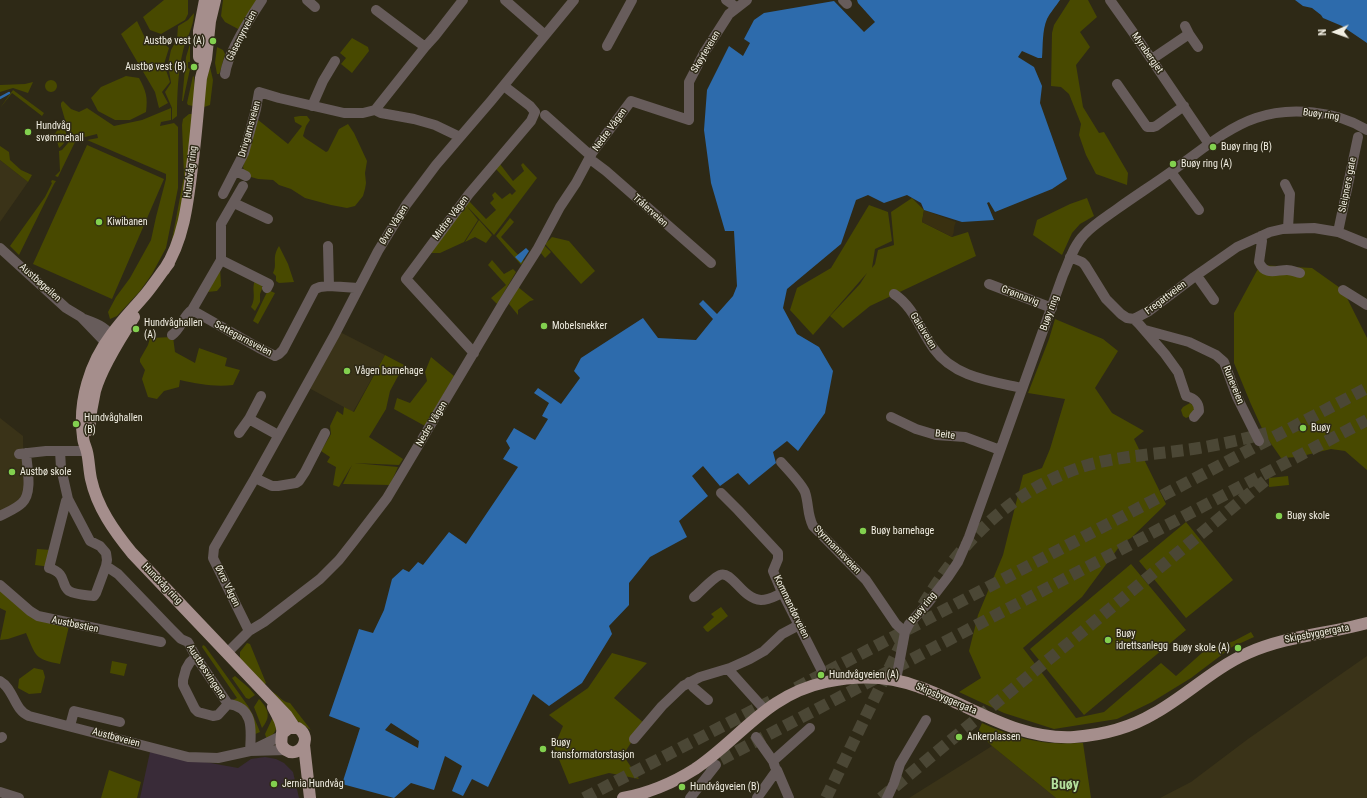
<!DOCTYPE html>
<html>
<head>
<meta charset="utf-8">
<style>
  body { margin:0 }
  #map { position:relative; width:1367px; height:798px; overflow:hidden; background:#2e2916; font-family:"Roboto Condensed",sans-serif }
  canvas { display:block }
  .north { position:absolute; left:1315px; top:12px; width:40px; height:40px; -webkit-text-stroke:3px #2e2916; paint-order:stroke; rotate:268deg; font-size:11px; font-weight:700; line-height:16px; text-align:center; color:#f1eee2 }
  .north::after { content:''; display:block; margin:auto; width:14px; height:18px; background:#f1eee2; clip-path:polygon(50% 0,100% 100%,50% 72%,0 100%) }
</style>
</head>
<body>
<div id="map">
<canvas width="1367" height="798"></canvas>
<div class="north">N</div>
</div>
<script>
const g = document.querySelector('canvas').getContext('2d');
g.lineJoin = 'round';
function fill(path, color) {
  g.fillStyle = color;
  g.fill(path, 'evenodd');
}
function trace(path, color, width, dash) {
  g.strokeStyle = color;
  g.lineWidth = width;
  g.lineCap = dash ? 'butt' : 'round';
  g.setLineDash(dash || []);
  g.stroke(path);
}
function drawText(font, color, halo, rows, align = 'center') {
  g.font = font + ' "Roboto Condensed",sans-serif';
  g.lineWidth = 3;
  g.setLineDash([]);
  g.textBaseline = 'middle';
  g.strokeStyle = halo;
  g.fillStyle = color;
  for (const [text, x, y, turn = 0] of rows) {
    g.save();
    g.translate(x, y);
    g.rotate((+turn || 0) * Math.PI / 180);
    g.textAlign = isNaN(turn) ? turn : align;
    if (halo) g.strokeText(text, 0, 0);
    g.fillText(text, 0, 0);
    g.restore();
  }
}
fill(new Path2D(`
  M 150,752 L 238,768 L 251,759 L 265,757 L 276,759 L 284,763 L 293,772 L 299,798 L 140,798 Z`), '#392b38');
fill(new Path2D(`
  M 0,160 L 28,182 L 0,222 Z
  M 340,332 L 385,355 L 353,412 L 309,388 Z
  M 0,418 L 23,436 L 24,491 L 22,497 L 17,503 L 0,512 Z
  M 1367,656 L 1367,798 L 1160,798 L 1191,782 L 1248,739 Z
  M 992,746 L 1056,798 L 909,798 Z`), '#3a3318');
fill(new Path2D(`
  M 164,0 L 188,0 L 188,14 L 185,20 L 161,34 L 150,30 L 143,17 Z
  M 223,0 L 257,0 L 241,26 L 238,29 L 225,22 L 221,16 Z
  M 1070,0 L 1088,0 L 1097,17 L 1080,32 L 1090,47 L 1076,65 L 1083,107 L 1099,133 L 1104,132 L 1128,173 L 1127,185 L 1096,174 L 1086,155 L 1079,135 L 1081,124 L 1069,94 L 1061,87 L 1051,86 L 1052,33 L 1054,25 Z
  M 194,13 C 194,27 186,38 183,51 C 178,71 177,96 177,116 L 172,120 L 172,108 L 165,92 L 171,83 L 168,64 L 171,50 L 177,39 L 178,26 L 188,20 Z
  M 137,21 L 145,38 L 159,39 L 169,48 L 164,64 L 170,82 L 162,92 L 168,103 L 159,108 L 155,92 L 121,34 Z
  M 352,38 L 368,47 L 369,51 L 352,73 L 341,64 L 346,58 L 340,53 Z
  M 190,44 L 190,62 L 188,62 L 188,68 L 190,69 L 183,101 L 182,101 L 186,57 Z
  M 217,47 L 223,50 L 225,54 L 220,72 L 219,74 L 217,74 L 215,63 Z
  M 210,67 L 213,80 L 210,105 L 204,107 L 205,86 Z
  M 126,76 L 139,78 C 146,91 148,97 146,112 L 130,120 L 115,120 L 98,111 L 91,98 L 101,87 Z
  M 193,76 L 194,77 L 195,88 L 193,106 L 188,105 L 187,103 Z
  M45 86a6 6 0 1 1 12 0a6 6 0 1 1-12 0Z
  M 33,82 L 28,93 L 13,88 L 0,92 L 0,85 L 25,84 Z
  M 13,90 L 44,113 L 42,116 L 12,93 L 0,108 Z
  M 63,101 L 71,109 L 79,112 L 87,108 L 114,126 L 142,120 L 171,108 L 171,120 L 161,122 L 160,126 L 174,123 L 178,127 L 178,188 L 166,248 L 152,274 L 140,291 L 117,316 L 110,319 L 108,312 L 116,297 L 130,278 L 151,240 L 156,217 L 166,179 L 166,174 L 87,140 L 98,138 L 97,134 L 81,138 L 75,142 L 58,177 L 55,176 L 60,171 L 59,151 L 62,150 L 68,143 L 70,137 L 61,106 L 61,103 Z
  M 189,114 L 192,114 L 191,141 L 179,224 L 171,245 L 184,176 L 182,125 L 183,119 Z
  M 300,116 L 307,116 L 310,120 L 306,126 L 303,136 L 305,138 L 326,152 L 328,151 L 339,129 L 348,124 L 354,133 L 367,161 L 365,173 L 366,183 L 365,189 L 363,196 L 355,206 L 347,208 L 331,205 L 305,198 L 291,189 L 279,185 L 273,180 L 258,179 L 251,177 L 244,170 L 243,167 L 257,119 L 288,144 L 302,126 L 295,122 L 294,117 Z
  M 61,126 L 64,126 C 68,136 67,142 59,148 L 57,141 L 52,137 Z
  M 87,145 L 164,179 L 112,299 L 33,264 Z
  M 0,146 L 9,152 L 10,160 L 21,170 L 32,175 L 28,182 L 0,160 Z
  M 523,163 L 537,178 L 494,235 L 466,205 L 469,201 L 486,219 L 496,210 L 490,203 L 494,199 L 492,195 L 495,192 L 502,199 L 510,193 L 512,195 L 516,191 L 496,169 L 500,164 L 513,181 L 524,171 L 521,165 Z
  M 52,180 L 56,181 L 54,184 L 19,255 L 10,246 L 45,197 L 52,183 L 51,182 Z
  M 912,198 L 924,210 L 922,222 L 952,237 L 968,232 L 976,256 L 870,306 L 843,328 L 830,316 L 860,284 L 867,273 L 813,335 L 790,310 L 797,288 L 831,268 L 869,205 L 888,212 L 892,241 L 875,249 L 872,268 L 875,264 L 878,250 L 894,245 L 891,212 Z
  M 1087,198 L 1094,216 L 1080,224 L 1072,233 L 1062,255 L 1033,235 L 1037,220 L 1070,204 Z
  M 465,204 L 478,220 L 464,242 L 440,253 L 428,253 Z
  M 510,218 L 514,222 L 501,237 L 524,261 L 521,265 L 496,236 Z
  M 479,220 L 492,235 L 486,243 L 475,237 L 465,242 Z
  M 552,237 L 569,241 L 595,271 L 581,284 L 545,244 Z
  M 544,245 L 551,252 L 545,258 L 540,252 Z
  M 279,246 L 288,264 L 294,282 L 279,283 L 276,281 L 276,276 L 273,273 C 278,263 271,259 279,246 Z
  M 492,260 L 504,274 L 513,269 L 516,272 L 497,304 L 491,298 L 506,285 L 488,265 Z
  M 1260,265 L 1312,268 L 1343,290 L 1367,338 L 1367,470 L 1345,451 L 1331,449 L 1298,457 L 1281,458 L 1265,435 L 1250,402 L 1234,363 L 1234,313 Z
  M 220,267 L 221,286 L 217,291 L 207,292 Z
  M 255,280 L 262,285 L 262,289 L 260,294 L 260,302 L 255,311 L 251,307 C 257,296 251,291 255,280 Z
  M 518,287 L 534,300 L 530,301 L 518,310 L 518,315 L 509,304 Z
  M 268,290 L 275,293 L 258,324 L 253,321 Z
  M 1055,319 L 1103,339 L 1118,351 L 1095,388 L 1112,413 L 1144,431 L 1134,439 L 1166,504 L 1131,538 L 1122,543 L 1082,597 L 1023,648 L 1076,718 L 1104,712 L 1161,663 L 1176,676 L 1203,652 L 1234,641 L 1251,632 L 1254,637 L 1232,647 L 1191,678 L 1152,702 L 1117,719 L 1054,729 L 1004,713 L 959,692 L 981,678 L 969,651 L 978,615 L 1003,555 L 1023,475 L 1042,468 L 1050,449 L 1065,399 L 1028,393 L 1049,339 Z
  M 173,337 L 175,352 L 195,363 L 199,348 L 227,358 L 225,366 L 240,370 L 233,385 C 214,387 199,384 180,380 L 179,387 L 164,391 L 157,399 L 148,397 L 142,379 L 145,370 L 140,362 L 140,359 L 148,345 L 150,338 Z
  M 385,355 L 404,365 L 390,391 L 386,409 L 369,437 L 403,459 L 399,465 L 354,463 L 398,467 L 390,485 L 343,484 L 352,465 L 339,487 L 333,485 L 336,467 L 327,462 L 330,457 L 321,451 L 331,434 L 330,426 L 337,411 L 343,415 L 344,407 L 354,412 Z
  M 431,357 L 454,376 L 425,426 L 394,409 L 397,398 L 410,403 L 427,381 L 425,372 Z
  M 1190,403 L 1195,407 L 1191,416 L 1186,418 L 1183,416 L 1181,410 L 1183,407 Z
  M 1288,476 L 1289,485 L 1269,487 L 1269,478 Z
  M 1186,522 L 1233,580 L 1186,618 L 1139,561 Z
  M 37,549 L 51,550 L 45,566 L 43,566 L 35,565 Z
  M 1131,564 L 1186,630 L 1084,715 L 1030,649 Z
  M 0,588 L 31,615 L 69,626 L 60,664 C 34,659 36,656 26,633 L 8,639 L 0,640 L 6,611 L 0,608 Z
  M 721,607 L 728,616 L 708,632 L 706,631 L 703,627 L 714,617 L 711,614 Z
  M 247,643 L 250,644 L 266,683 L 264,685 L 240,660 L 240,652 Z
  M 203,645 L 205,646 L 248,706 L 253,715 L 260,732 L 253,735 L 254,727 L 231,701 L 237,698 L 202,647 Z
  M 612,653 L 647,663 L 614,698 L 644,723 L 623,755 L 639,779 L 609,773 L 569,784 L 554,747 L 563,726 L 549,715 L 588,688 Z
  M 112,661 L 127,664 L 124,676 L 110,673 Z
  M 34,668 L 43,670 L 45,677 L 41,693 L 29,694 L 18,688 L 19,679 Z
  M 235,676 L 249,688 L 255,695 L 249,699 L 246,698 L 232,678 Z
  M 269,691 C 278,692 280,702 290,703 L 311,730 L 294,719 Z
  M 259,699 C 269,709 271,717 262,728 L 254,707 Z
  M 273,717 L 277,724 C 276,732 273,735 267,740 L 265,734 Z
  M 982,723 C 1004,733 1027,741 1051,743 C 1062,744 1073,743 1083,743 L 1091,798 L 1056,798 L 992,746 L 978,732 Z
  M 109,770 L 141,782 L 137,798 L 101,798 Z`), '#484900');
fill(new Path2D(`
  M 924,210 L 956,222 C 953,227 955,232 952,237 L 922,222 Z`), '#393010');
fill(new Path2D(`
  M 857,0 L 1060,0 C 1056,6 1050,13 1047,19 C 1042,31 1043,45 1042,58 L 1038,58 L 1022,51 L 1018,57 L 1034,67 L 1042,86 L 1040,103 L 1067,179 L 1052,189 L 995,212 L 989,202 L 987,203 L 994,220 L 962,222 L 924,210 L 921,203 L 907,195 L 884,203 L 868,195 L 856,200 L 841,244 L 787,289 L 783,308 L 797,334 L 819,347 L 833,371 L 825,413 L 798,451 L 787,441 L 773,452 L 776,463 L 749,485 L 738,473 L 720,486 L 703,466 L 692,476 L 708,496 L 679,521 L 687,537 L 650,557 L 629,583 L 629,605 L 609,626 L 612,634 L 582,683 L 549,706 L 533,694 L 488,787 L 472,779 L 463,796 L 452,791 L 462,766 L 445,756 L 434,790 L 411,783 L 394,798 L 342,784 L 360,728 L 329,716 L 359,629 L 373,633 L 384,610 L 392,579 L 403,569 L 409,572 L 418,562 L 423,565 L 449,532 L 466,544 L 518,467 L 503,459 L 510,448 L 506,441 L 514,428 L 535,440 L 548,419 L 542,416 L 549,403 L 534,393 L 538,388 L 561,404 L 580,378 L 574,371 L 581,358 L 643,318 L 658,338 L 696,340 L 713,319 L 699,304 L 703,300 L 717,314 L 733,296 L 737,286 L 734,231 L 725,231 L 711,183 L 704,130 L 707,90 L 729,46 L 743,56 L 750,43 L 744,39 L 754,20 L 764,13 L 834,1 L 864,32 L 875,22 L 858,3 ZM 391,723 L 419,741 L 418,748 L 385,730 Z
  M 1295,0 L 1367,0 L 1367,43 L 1342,26 L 1323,18 L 1321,15 L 1312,8 L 1303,6 Z
  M 526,248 L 529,251 L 521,263 L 515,257 Z`), '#2d6bac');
trace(new Path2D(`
  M 0,98 L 9,93`), '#2d6bac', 2.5);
trace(new Path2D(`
  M 923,605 C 961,541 1015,487 1088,465 C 1124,455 1162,454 1199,448 C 1222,444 1244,439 1267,433
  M 796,688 L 1367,388
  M 705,768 L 1367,420
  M 584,798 L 771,701
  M 826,798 L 903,640
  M 881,798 L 1267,479`), '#4b4735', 12, [12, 6]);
trace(new Path2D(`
  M 307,0 L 315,7
  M 505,0 L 545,35
  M 726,0 L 736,7
  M 843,0 L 847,4
  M 1110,0 L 1137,38 L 1209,144
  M 376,10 L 425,47
  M 1189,34 L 1198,47
  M 607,46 L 632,0
  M 1152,59 L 1189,34 L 1185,26
  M 225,74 C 228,53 250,18 262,0
  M 1117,84 L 1147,127 L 1153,127 L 1156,126 L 1184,106
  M 312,106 L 323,81 L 335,61
  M 375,110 L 425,47 L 435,36 L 463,0
  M 545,115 L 591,156
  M 590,159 L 606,171 L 711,263
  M 236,171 L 246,176
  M 1171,172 L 1199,210
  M 1285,184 L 1290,194 L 1288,228
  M 223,194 L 244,153 L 256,109 L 259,92 L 279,98 L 344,113 L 363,113 L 375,110 L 381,113 L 414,119 L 435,125 L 460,137
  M 234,203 L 268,219
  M 1338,232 L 1358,137
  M 1261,236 L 1262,241 L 1259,262 C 1265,276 1276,270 1287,270 C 1291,270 1296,272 1300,273
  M 328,246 L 329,286 L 358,288
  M 0,248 L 66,308 L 81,317 L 106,343 L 113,346
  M 1070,257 L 1082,262 L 1085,265 L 1106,299 L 1121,314 L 1127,318 L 1134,319 L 1139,324 L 1165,354 L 1178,372 L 1186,396 C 1194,398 1199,402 1199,411 L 1194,417
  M 221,260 L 269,284 L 267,288
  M 1197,276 L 1214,300
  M 989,284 L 1052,308
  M 1343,290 L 1367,305
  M 894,294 C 914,307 920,330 934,349 C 954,377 991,381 1022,388
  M 192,310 L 259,348 L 275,356 L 279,354 L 283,350 L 315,289 L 320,287 L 329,286
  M 84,319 C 98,324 109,328 115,342
  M 1134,319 L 1149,311 L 1194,277 L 1237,247 L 1270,232 L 1283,229 L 1314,228 L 1338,232 L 1367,244
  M 1145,330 L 1189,342 L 1216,355 L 1224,362 L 1237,397 L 1259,441
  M 172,335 C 181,329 183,316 192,310 L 221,260 L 221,224 L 243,186
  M 474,353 L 406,279 L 469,194 L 531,121 L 535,112 L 530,106 L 504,86
  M 891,417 L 916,429 L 936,435 L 965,437 L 1000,450
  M 249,419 L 278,435
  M 239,433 L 249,419 L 261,396
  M 19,454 L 46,451 L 87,451
  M 781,462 C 788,470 801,483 805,492 C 809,504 807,514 813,526 L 866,580 L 896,624 L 905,632
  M 255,478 L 272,486 L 278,486 L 296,483 L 299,481 L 305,472 L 325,433
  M 721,493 L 738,510 L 778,553 L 778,559 L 773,571 L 781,590 L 821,669
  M 68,499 L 66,501 L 49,568 C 68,574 60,585 69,591 C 76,595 86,595 94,596 L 96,593 L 106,566
  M 0,516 C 7,512 16,509 22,503 C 33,493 27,467 26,453
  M 0,585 L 30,611 L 38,616 L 161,642
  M 694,597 C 700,592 714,577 720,575 C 732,570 742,599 761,600 C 769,600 775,596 782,593
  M 249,631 L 213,558 L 214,548 L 255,478 L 335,334 L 378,251 L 406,205 L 436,165 L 491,101 L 574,0
  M 227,653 L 249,631 L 264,622 L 320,579 L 339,560 L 354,541 L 387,498 L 502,305 L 537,250 L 560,207 L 576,183 L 592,153 L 631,101 L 689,120 L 689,82 L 704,53 L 729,14 L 747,0
  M 196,657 L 190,662 L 186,669 L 183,680 L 183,685 L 195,709 L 198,712 L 213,716 L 218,715 L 228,704
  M 728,669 L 765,710
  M 896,680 L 905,632 L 909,624 L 928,603 L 948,577 L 958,562 L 969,537 L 1063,275 C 1069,262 1073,246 1084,235 C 1093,225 1106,217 1117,209 C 1135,196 1154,184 1172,171 C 1198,153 1226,128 1256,118 C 1290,106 1337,111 1367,130
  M 0,681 C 14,689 14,710 29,716 L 188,757 L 218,758 L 250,751 C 251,732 255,707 228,704 L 196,657 L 188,642 L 181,639 L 171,629 L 118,574 L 106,566 L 107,560 L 106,553 L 100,546 L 90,541 L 68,499 L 61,468 L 60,451
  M 689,682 L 694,688 L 708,700
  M 70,726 L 74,711 L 120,722
  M 281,736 L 250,751 L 286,750
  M 756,737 L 773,761 L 775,767
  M 0,738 L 2,737
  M 634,739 L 662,706 L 683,686 L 700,677 L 730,668 L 750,659 L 764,651 L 782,634 L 799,625
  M 773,761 L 810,728
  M 0,792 L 19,798
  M 690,798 L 716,765
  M 757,798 L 777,770 L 789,798
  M 887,798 L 894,783 L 900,764 L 926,720`), '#675c5b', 10);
trace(new Path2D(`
  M 199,57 L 199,31 L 205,0
  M 169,263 C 161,273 154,284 145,295 C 134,308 122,320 112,334 C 90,363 78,401 83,437 C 83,442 86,447 87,452 C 89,460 89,470 91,479 C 97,507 114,531 132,553 L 287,716 L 295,728
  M 164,270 C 184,240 188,201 192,167 C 196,137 198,108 201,78 L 206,59 L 210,21 L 215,0
  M 89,430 C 90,417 92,404 95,391 C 101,369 121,337 134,317
  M 273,707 C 275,711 278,716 280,721 C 281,724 283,729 282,733 C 282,739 279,745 286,750 C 299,759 314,738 298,728 L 289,728 L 283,733
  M 304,745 L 310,798
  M 623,798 C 649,793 673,783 695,769 C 742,737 766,695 826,682 C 857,675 890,676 919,687 C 971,705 1015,740 1074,737 C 1103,735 1130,728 1155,713 C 1187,695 1214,668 1248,653 C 1286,636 1327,634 1367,623`), '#a58e8c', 12);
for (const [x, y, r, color] of [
  [213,41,4,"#82d04f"],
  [194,67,4,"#82d04f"],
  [28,132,4,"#82d04f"],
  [1213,147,4,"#82d04f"],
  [1173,164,4,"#82d04f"],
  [99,222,4,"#82d04f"],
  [544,326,4,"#82d04f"],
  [136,329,4,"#82d04f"],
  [347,371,4,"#82d04f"],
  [76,424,4,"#82d04f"],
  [1303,428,4,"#82d04f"],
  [12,472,4,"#82d04f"],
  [1279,516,4,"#82d04f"],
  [863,531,4,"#82d04f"],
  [1108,640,4,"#82d04f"],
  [1238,648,4,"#82d04f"],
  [821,675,4,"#82d04f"],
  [959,737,4,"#82d04f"],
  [543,749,4,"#82d04f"],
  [274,784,4,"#82d04f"],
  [682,787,4,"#82d04f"]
]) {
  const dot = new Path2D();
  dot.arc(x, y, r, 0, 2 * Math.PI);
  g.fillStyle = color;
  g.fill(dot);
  trace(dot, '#2e2916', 1.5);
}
drawText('10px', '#f1eee2', '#2e2916', [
  ["Gåsemyrveien",242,36,-63],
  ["Skøyteveien",706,52,-59],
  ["Myrabergjet",1147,53,55],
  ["Buøy ring",1321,115,8],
  ["Drivgarnsveien",250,129,-74],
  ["Nedre Vågen",610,130,-54],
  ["Hundvåg ring",191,172,-83],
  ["Sleipners gate",1348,185,-79],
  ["Trålerveien",650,211,42],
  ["Midtre Vågen",451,218,-53],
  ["Øvre Vågen",394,225,-58],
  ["Austbøgeilen",40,283,42],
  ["Grønnavig",1020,296,21],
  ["Fregattveien",1166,298,-37],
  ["Buøy ring",1050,313,-70],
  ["Galeiveien",923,331,58],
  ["Settegarnsveien",243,339,28],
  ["Runeveien",1233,385,68],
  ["Nedre Vågen",432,424,-59],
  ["Beite",945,435,7],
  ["Styrmannsveien",837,550,46],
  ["Hundvåg ring",162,584,46],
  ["Øvre Vågen",227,586,64],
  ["Kommandørveien",791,607,64],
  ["Buøy ring",923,608,-51],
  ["Austbøstien",75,625,12],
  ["Skipsbyggergata",1317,634,-11],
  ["Austbøsvingene",206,672,57],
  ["Skipsbyggergata",946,699,23],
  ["Austbøveien",116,738,15]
]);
drawText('10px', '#f1eee2', '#2e2916', [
  ["Austbø vest (A)",205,41,"right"],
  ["Austbø vest (B)",186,67,"right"],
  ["Hundvåg",36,126],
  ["svømmehall",36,138],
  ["Buøy ring (B)",1221,147],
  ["Buøy ring (A)",1181,164],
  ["Kiwibanen",107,222],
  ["Hundvåghallen",144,323],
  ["(A)",144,335],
  ["Mobelsnekker",552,326],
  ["Vågen barnehage",355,371],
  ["Hundvåghallen",84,418],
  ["(B)",84,430],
  ["Buøy",1311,428],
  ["Austbø skole",20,472],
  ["Buøy skole",1287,516],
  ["Buøy barnehage",871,531],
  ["Buøy",1116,634],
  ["idrettsanlegg",1116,646],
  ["Buøy skole (A)",1230,648,"right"],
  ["Hundvågveien (A)",829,675],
  ["Ankerplassen",967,737],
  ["Buøy",551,743],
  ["transformatorstasjon",551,755],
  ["Jernia Hundvåg",282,784],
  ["Hundvågveien (B)",690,787]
], 'left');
drawText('bold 14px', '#b3de9c', '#2e2916', [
  ["Buøy",1065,785]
]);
</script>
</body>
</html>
